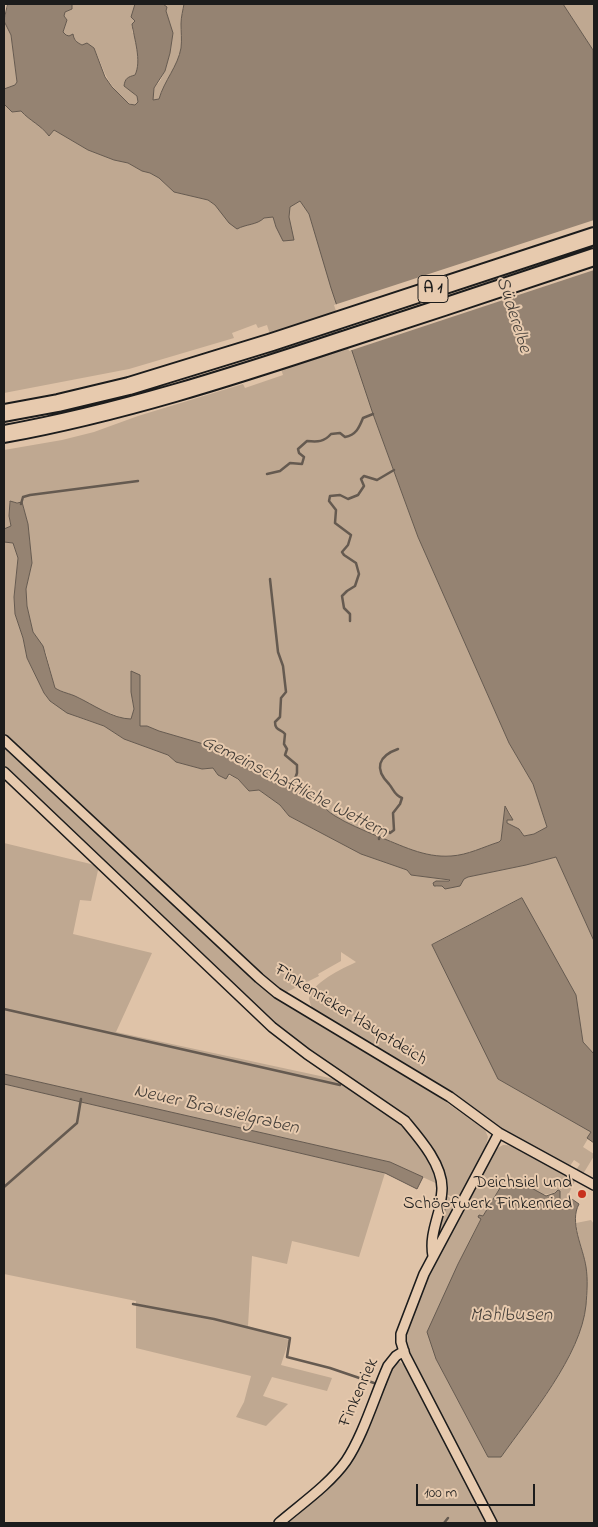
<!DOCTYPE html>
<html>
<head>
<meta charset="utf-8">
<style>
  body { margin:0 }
  #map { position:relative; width:598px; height:1527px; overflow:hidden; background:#dfc3a8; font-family:"Indie Flower",sans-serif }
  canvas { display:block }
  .frame { position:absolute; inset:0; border:5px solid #1c1c1c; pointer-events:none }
  .scale { position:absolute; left:416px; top:1484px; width:119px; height:22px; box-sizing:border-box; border:2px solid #1c1c1c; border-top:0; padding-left:6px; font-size:15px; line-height:18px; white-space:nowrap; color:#1c1c1c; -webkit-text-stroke:4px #e7caae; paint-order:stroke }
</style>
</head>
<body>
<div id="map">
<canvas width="598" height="1527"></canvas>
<div class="frame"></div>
<div class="scale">100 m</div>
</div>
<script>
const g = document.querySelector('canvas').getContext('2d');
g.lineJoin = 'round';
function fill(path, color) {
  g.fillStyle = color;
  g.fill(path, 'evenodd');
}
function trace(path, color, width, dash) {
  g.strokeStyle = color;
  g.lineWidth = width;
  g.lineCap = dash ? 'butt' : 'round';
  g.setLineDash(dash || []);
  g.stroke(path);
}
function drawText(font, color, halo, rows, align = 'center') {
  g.font = font + ' "Indie Flower",sans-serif';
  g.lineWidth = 4;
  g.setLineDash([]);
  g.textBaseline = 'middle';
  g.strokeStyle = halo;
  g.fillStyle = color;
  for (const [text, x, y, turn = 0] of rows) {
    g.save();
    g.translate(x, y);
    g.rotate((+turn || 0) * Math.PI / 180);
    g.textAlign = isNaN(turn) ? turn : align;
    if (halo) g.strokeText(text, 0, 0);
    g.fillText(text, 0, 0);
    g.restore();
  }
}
fill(new Path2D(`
  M 72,4 L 135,4 L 133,18 L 135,21 L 132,31 C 138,42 138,59 137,72 L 124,86 L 137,96 L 138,102 L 136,105 C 129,104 127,102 122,97 C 104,79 105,71 94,48 L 77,43 L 63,32 L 67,20 L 64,16 L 65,12 L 72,9 Z
  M 163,4 L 184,4 C 183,10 181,17 181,24 C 181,31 182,40 181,48 C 178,66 164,82 159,99 L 152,100 L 154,88 L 160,81 L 165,71 L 170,53 L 173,33 L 166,11 L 167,7 Z
  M 563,4 L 594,4 L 594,52 L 593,50 Z
  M 4,21 L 11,35 L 17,82 L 15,85 L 4,89 Z
  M 4,104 L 12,112 L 21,111 C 30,121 41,125 49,136 L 54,130 L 88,150 L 114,160 L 128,163 L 142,171 L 150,173 L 159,178 L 174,192 L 208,200 L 243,225 L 264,218 L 273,217 L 276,227 L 293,240 L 289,217 L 290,206 L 300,201 L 309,214 L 373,414 L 418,537 L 509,743 L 533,784 L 547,827 L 534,834 L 524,836 L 520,830 L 507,823 L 506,820 L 512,820 L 511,814 L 505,806 L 501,840 L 499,842 C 483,847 468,855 451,856 C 424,858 401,845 377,836 C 363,830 348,824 335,816 C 328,812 323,806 318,800 L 231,752 L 159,731 L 147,726 L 140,726 L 140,675 L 132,699 L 134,709 L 131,719 L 123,718 L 91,706 L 78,697 L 67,695 L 55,688 L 46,653 L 33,632 L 27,606 L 26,589 L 32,563 L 28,524 L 22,502 L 9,502 L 9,516 L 11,526 L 4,530 L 4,450 L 62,440 L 94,432 L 138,416 L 243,384 L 245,388 L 283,375 L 267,325 L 258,328 L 256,324 L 232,333 L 234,338 L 129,369 L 4,393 Z
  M 4,542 L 13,543 L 18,557 L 14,597 L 15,614 L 23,638 L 27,658 L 44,693 L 50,701 L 77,717 L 104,726 L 124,739 L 168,755 L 176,762 L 202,769 L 214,768 L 218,775 C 235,774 238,779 249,791 L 259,790 L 280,805 L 289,816 L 361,854 L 407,870 L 411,875 L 450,880 L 436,881 L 436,887 L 462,883 L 464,879 L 468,877 L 526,865 L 556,857 L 594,940 L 594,1054 L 583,1042 L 576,995 L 498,1079 L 592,1132 L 583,1147 L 594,1154 L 594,1156 L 583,1174 L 576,1170 L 580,1164 L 574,1160 L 570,1166 L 522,1142 L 492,1124 L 312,1009 L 309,999 C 312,982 342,969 356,962 L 341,952 L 341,961 L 318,974 L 319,976 L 285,993 L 273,986 L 4,734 Z
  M 4,745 L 303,1015 L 436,1095 L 485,1130 L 488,1137 L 486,1145 L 488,1147 L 459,1200 L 444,1193 L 424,1140 L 356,1085 L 281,1030 L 223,973 L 201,955 L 29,792 L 4,765 Z
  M 4,843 L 99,866 L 91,901 L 80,900 L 73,934 L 152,953 L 116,1032 L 348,1082 L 418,1136 L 442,1186 L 390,1162 L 4,1074 Z
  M 4,1084 L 385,1173 L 359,1257 L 292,1241 L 287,1264 L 252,1256 L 248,1326 L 289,1340 L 281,1365 L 332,1378 L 327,1391 L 272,1377 L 263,1396 L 288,1404 L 266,1426 L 236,1417 L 244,1402 L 251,1376 L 136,1348 L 136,1301 L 4,1274 Z
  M 503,1145 C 517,1143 561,1173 575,1181 L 567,1197 L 568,1198 L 565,1202 L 560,1199 L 560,1191 L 558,1190 C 548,1200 514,1190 500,1188 L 483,1216 L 480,1215 L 481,1219 L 458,1264 L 436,1359 L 488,1457 L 501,1457 C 537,1406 589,1350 587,1283 C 587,1263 579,1243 576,1223 L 591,1220 L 594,1224 L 594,1523 L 497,1523 L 405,1342 L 407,1332 L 425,1282 L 494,1150 Z
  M 444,1194 L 452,1199 L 450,1203 L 456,1206 L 436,1241 Z
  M 395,1362 L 400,1362 L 406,1366 L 486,1523 L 284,1523 L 341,1472 L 388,1374 Z`), '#bfa891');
const water = new Path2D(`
  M 8,4 L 72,4 L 72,9 L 65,12 L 64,16 L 67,20 L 63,32 L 66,35 L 69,36 L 73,34 C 74,40 76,42 82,45 L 87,43 L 94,48 L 105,77 L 112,87 L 129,104 L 135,105 L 138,102 L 137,96 L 124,86 C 125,78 128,77 135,75 C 142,61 134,38 132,24 L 135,21 L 131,17 L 135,4 L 163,4 L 167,7 L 166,11 L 173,33 L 170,53 L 165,71 L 154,88 L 153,100 L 159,99 C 164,81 178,66 181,48 C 182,40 181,31 181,24 C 181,17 183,10 184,4 L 563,4 L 593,50 L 594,941 L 556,857 L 526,865 L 468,877 L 464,879 L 460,886 L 445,889 L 442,886 L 434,886 L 433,883 L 436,881 L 449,881 L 450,880 L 411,875 L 407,870 L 361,854 L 289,816 L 280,805 L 259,790 L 249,791 L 238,779 L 229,774 L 226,779 L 218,775 L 213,768 L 202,769 L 176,762 L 168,755 L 124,739 L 104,726 L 67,713 L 50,701 L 44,693 L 27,658 L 23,638 L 15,614 L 14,597 L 18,558 L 13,543 L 4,542 L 4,529 L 11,526 L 9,516 L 10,501 L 17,503 L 22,502 L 28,524 L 32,563 L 26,589 L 27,606 L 33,632 L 43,646 L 55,688 C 63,693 69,693 77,697 C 92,704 113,719 131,719 L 134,709 L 131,692 L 131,671 L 140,675 L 140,726 L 147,726 L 159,731 L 231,752 L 318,800 C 323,806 328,812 335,816 C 348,824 363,830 377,836 C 401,845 424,858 451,856 C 468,855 483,847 499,842 L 501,840 L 505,806 L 513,820 L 507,820 L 507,823 L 519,829 L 524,836 L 534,834 L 547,827 L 533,784 L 509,743 L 418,537 L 373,414 L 331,288 L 309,214 L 300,201 L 290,207 L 289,217 L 294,240 L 283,241 L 276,227 L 273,217 L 264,218 C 257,225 246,224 237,229 L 229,223 L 215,205 L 208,200 L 174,192 L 159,178 L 150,173 L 142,171 L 128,163 L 114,160 L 88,150 L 54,130 L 49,136 C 41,125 30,121 21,111 L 12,112 L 4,104 L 4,89 L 15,85 L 17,82 L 11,35 L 4,21 Z
  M 522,898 L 576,995 L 583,1042 L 594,1054 L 594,1143 L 587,1138 L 591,1132 L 498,1079 L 432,945 Z
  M 4,1074 L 390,1162 L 423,1177 L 417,1189 L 385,1173 L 4,1084 Z
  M 514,1182 L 526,1185 L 546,1196 L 555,1193 L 558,1190 L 560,1191 L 560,1199 L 565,1202 L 569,1197 L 579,1204 C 569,1222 583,1247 586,1267 C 588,1280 587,1292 586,1305 C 581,1356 530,1416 501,1457 L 488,1457 L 436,1359 L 427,1332 L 458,1264 L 481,1219 L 478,1217 L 479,1215 L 483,1216 L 500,1188 Z`);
fill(water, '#958372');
trace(water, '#655a50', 1);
fill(new Path2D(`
  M 594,220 L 594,270 L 349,351 L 334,305 Z`), '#dfc3a8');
trace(new Path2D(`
  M 267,474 L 280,471 L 290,463 L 302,464 L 304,457 L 299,453 L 298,449 L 307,441 C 318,442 324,442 331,434 L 340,433 L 345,437 C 356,435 359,428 363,418 L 373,414
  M 21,504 L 23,497 L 30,495 L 138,481
  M 270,579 L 278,652 L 283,666 L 286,692 L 281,698 L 280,717 L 275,722 C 275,731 281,729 285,734 L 284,744 L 287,749 L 285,755 L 297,765 L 297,773 L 292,788
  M 350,621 L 350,614 L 344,608 L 342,596 L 347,591 L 355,586 L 359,574 L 356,563 L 344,555 L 342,552 L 348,545 L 351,535 L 335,523 L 336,510 L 329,501 L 330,496 L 340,495 L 348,499 L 358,495 L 364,486 L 361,479 L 364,476 L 377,480 L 394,470
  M 379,839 L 379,826 L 384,828 L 390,833 L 394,830 L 393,813 L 400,804 L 402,798 C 394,795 394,790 389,784 C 374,769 378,756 398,749
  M 4,1009 L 340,1085
  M 4,1187 L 77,1123 L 81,1099
  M 133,1304 L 214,1319 L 290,1338 L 287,1357 L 330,1368 L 374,1383
  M 444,1523 L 448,1518`), '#655a50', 2.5);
const street = new Path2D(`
  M 4,740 L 259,978 L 277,993 L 450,1097 L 499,1133 L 594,1185
  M 4,772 L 272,1027 L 307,1054 L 405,1121 C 420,1139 442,1164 442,1188 C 442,1196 440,1203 439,1211 C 435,1226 430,1240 433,1256
  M 279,1523 C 301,1504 329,1485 346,1461 C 363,1436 375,1395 388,1366 L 396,1356 L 404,1351
  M 492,1523 L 405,1355 L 401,1342 L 401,1334 L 424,1274 L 499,1133`);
const highway = new Path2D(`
  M 4,413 L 58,403 L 129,386 L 272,342 L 594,236
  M 4,434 C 120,413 231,377 343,340 C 427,313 510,285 594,257`);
trace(street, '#1c1c1c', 12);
trace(highway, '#1c1c1c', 20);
trace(street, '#e7caae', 9);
trace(highway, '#e7caae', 16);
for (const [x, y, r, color] of [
  [582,1194,5,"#c8321e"]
]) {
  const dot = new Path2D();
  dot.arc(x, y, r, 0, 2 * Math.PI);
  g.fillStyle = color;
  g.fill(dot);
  trace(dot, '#e7caae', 2);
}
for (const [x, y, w] of [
  [433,289,30]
]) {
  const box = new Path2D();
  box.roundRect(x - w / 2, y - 13.5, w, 27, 4);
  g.fillStyle = '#e7caae';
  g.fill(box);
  trace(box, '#1c1c1c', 1);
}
drawText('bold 16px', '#1c1c1c', null, [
  ["A 1",433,289]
]);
drawText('18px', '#1c1c1c', '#e7caae', [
  ["Finkenrieker Hauptdeich",350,1016,32],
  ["Finkenriek",360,1393,-66]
]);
drawText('18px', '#1c1c1c', '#e7caae', [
  ["Deichsiel und",572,1184],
  ["Schöpfwerk Finkenried",572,1205]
], 'right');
drawText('italic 19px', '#46403a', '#e7caae', [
  ["Süderelbe",512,315,72],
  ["Gemeinschaftliche Wettern",294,788,27],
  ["Neuer Brausielgraben",216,1111,13],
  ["Mahlbusen",511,1317]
]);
</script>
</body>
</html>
